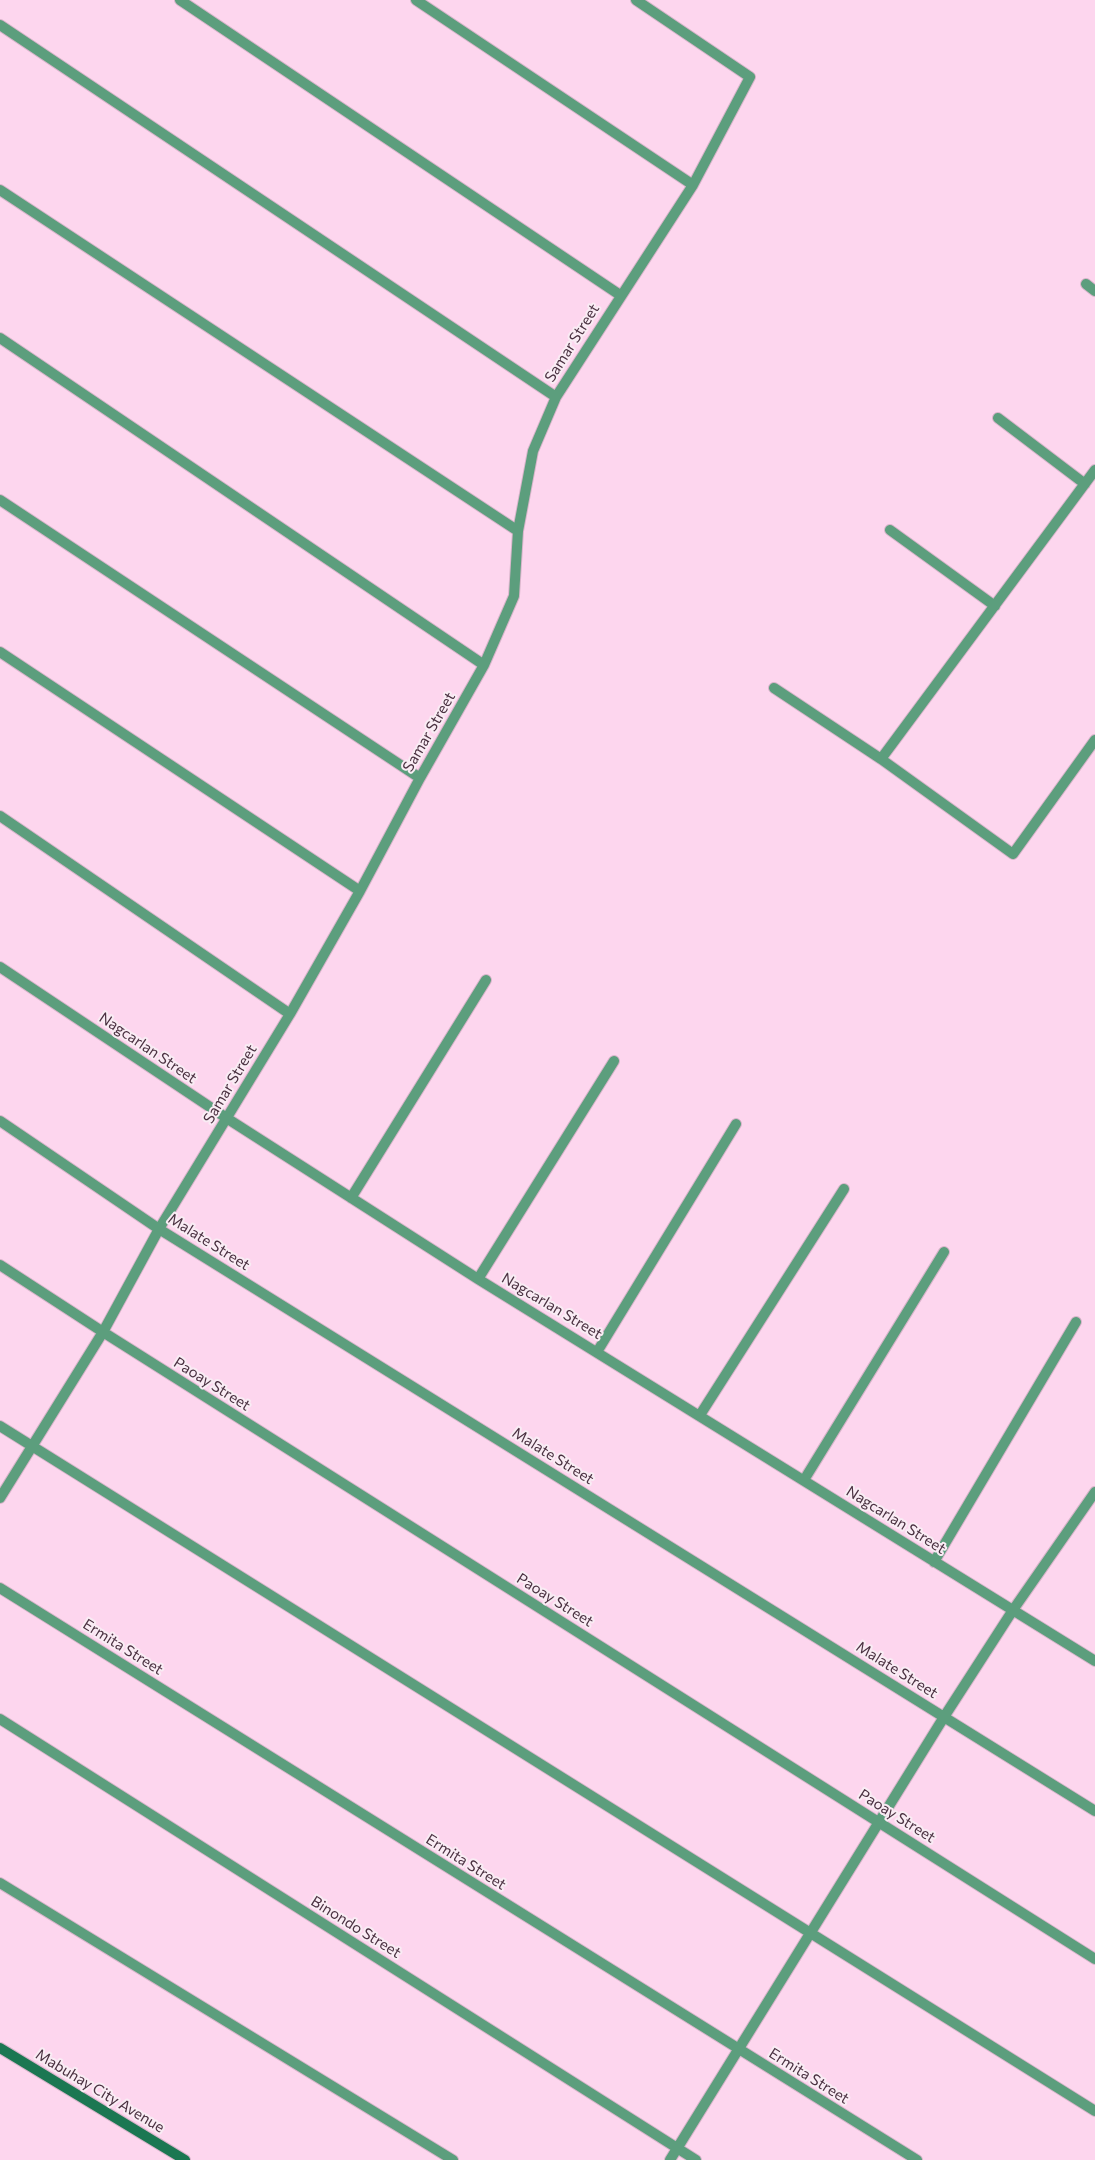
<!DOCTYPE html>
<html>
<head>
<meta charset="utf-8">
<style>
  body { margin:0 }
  canvas { display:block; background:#fdd6ee }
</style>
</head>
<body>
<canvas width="1095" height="2160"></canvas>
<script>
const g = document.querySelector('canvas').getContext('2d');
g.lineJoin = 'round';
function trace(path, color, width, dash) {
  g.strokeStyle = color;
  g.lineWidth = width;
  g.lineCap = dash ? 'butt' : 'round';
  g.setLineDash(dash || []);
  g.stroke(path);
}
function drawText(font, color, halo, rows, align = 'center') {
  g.font = font + ' Commissioner,sans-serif';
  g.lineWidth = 4;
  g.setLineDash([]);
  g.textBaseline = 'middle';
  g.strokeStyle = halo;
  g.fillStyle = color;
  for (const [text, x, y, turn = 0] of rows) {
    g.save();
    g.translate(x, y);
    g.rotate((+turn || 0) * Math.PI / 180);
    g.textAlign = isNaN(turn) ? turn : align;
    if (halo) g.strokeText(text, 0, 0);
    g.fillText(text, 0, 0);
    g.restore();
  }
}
const street = new Path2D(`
  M 180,0 L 620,295
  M 416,0 L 693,185
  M 0,25 L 556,397
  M 0,190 L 518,531
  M 1086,284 L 1095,291
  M 0,338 L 484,665
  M 998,418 L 1085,484
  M 0,500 L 420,778
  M 890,530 L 995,606
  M 0,652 L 360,891
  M 774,688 L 881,759 L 1095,470
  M 881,759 L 1013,854 L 1095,740
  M 0,816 L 290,1014
  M 0,967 L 228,1119 L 478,1279 L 1095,1661
  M 0,1121 L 159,1229 L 1095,1811
  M 351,1198 L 486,980
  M 0,1265 L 103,1332 L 1095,1959
  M 478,1279 L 614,1061
  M 597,1352 L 736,1124
  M 700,1415 L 844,1189
  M 0,1426 L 1095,2111
  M 804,1480 L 944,1252
  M 0,1498 L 103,1332 L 159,1229 L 290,1014 L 360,891 L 420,778 L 484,665 L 514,596 L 518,531 L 533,451 L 556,397 L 693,185 L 750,77 L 636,0
  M 934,1562 L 1076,1322
  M 0,1588 L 917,2160
  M 0,1719 L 696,2160
  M 0,1883 L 453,2160
  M 670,2160 L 944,1717 L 1013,1610 L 1095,1492`);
const secondary = new Path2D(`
  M 0,2048 L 185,2160`);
trace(street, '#d9b5cb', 12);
trace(secondary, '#d9b5cb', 12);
trace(street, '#5c9e7d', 10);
trace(secondary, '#1b7752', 10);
drawText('15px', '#4a3141', '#f9ecf4', [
  ["Samar Street",572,343,-58],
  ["Samar Street",429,732,-60],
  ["Nagcarlan Street",148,1048,34],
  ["Samar Street",230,1084,-59],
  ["Malate Street",209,1242,32],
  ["Nagcarlan Street",552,1306,31],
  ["Paoay Street",212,1384,32],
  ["Malate Street",553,1456,32],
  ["Nagcarlan Street",896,1520,32],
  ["Paoay Street",555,1600,32],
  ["Ermita Street",123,1647,32],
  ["Malate Street",897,1670,32],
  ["Paoay Street",897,1816,32],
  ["Ermita Street",466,1862,32],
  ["Binondo Street",356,1927,32],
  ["Ermita Street",809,2076,32],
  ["Mabuhay City Avenue",100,2091,31]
]);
</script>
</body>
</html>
